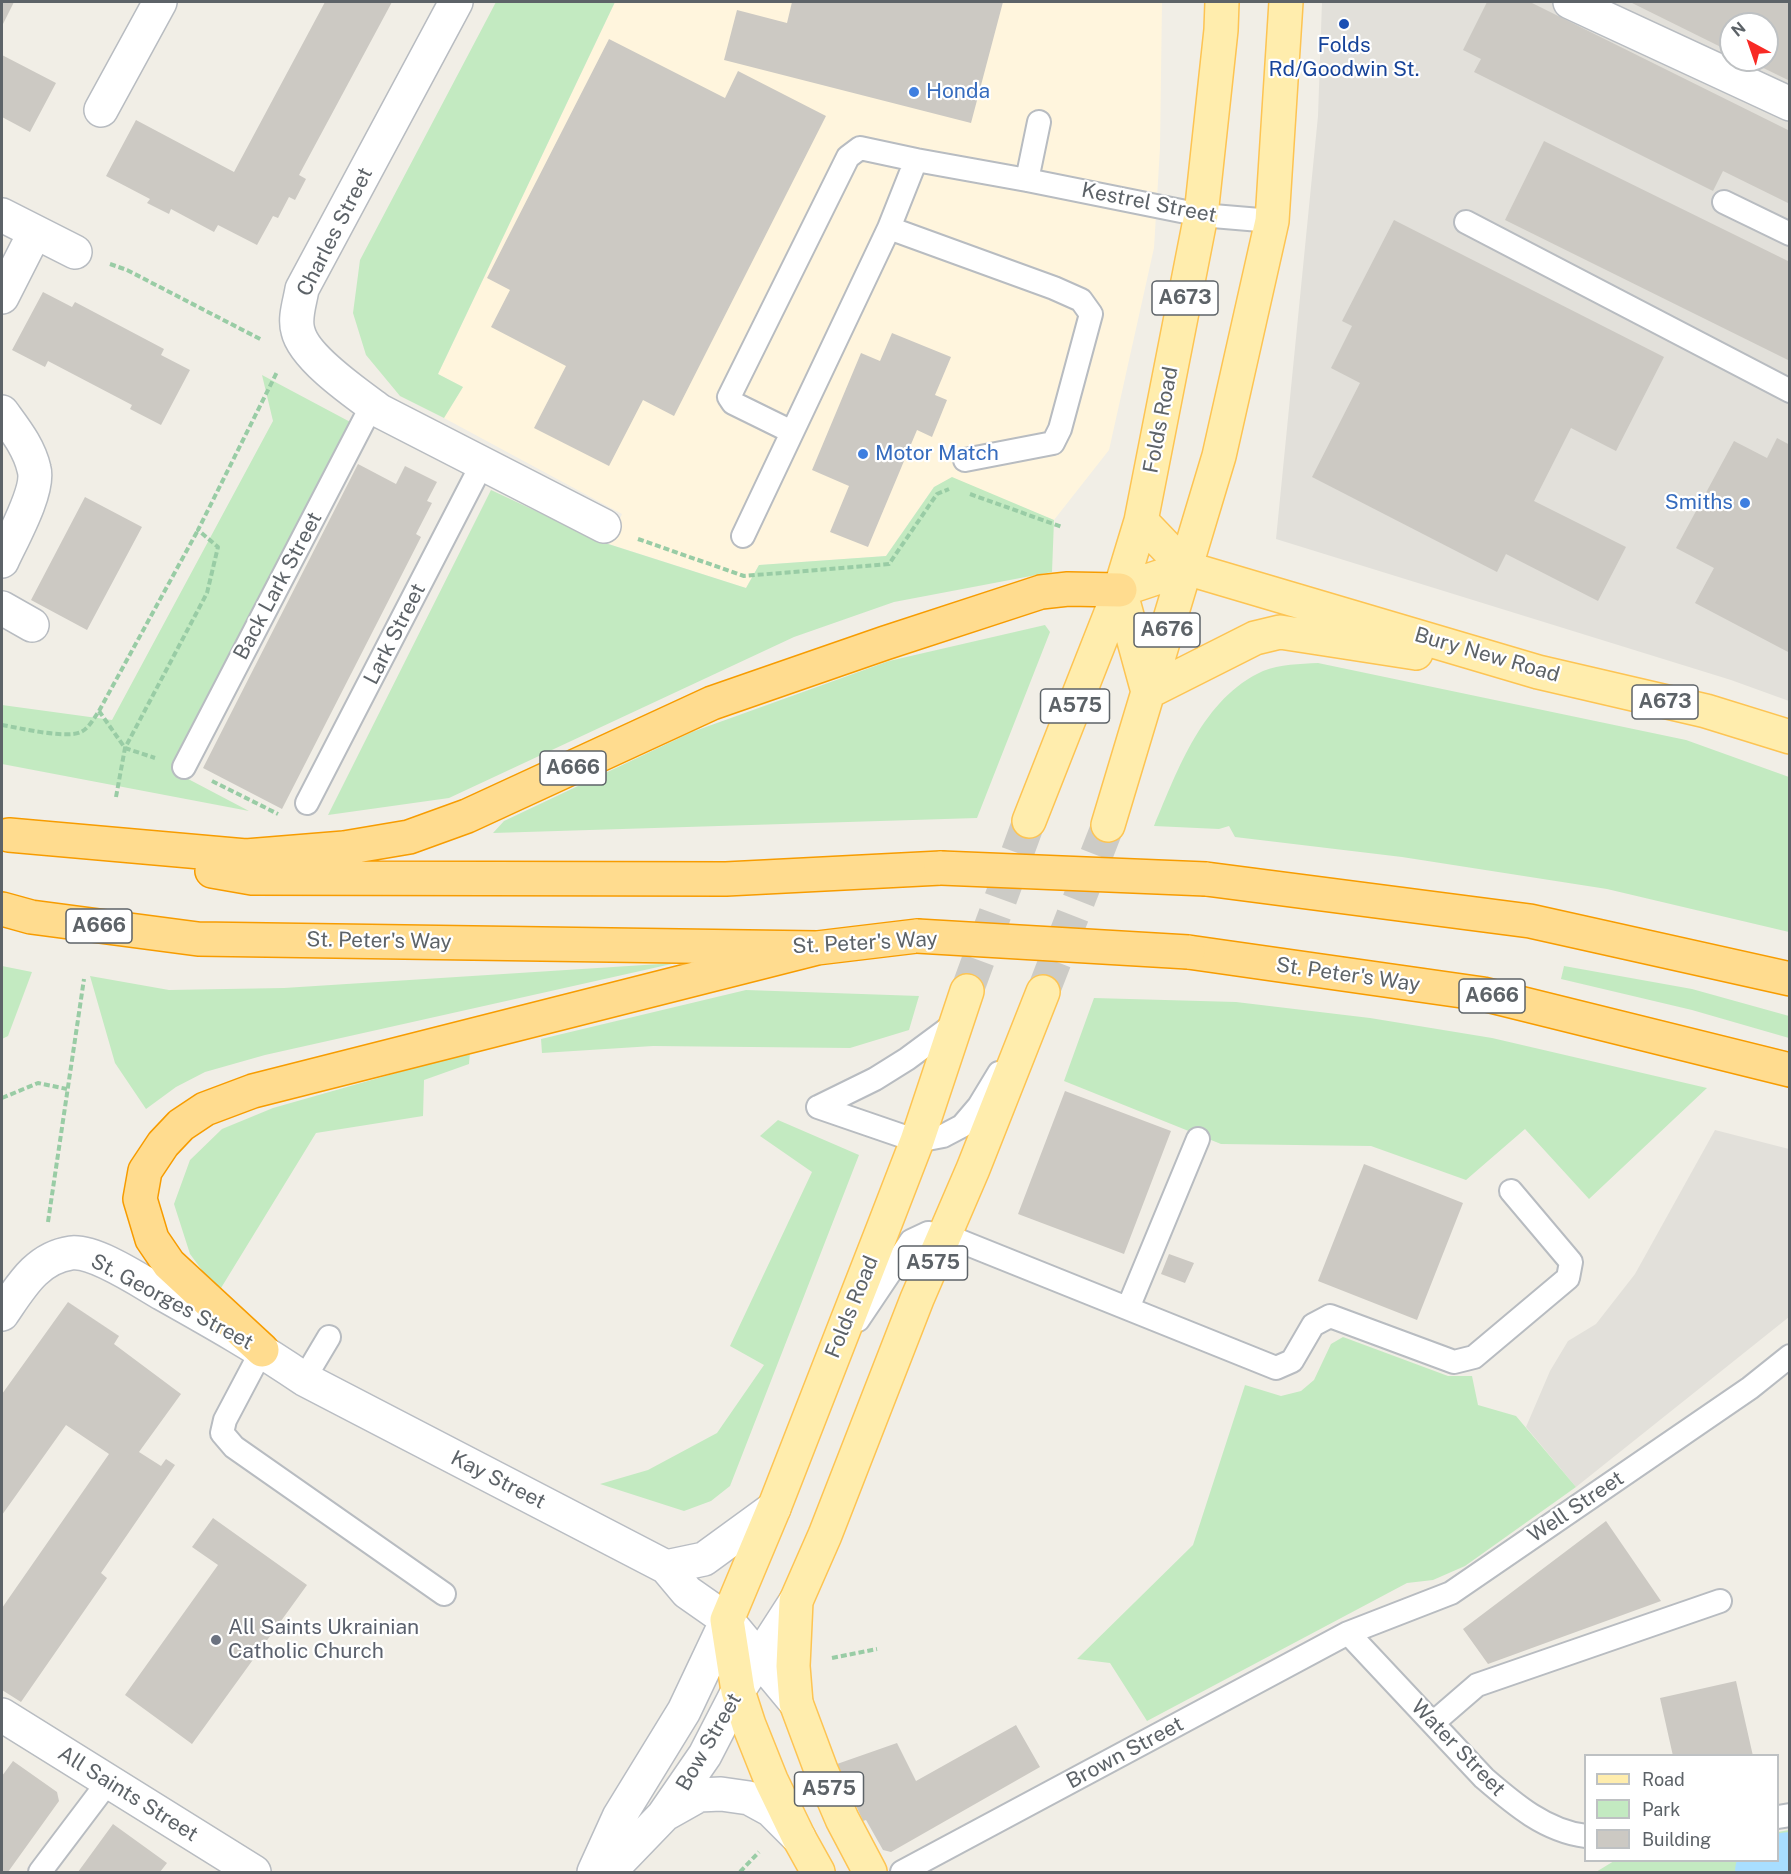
<!DOCTYPE html>
<html>
<head>
<meta charset="utf-8">
<style>
  body { margin:0 }
  #map { position:relative; width:1791px; height:1874px; overflow:hidden; background:#f1eee6; font-family:"Public Sans",sans-serif }
  canvas { display:block }
  .frame { position:absolute; inset:0; border:3px solid #5d6368; pointer-events:none }
  .legend { position:absolute; left:1584px; top:1754px; width:195px; height:108px; box-sizing:border-box; background:#fff; border:2px solid #bec1c3; margin:0; padding:8px 10px; list-style:none; font-size:18px; color:#5d6368 }
  .legend li { display:flex; align-items:center; gap:12px; height:30px }
  .legend b { width:30px; border:2px solid #bec1c3 }
  .north { position:absolute; left:1719px; top:12px; width:60px; height:60px; box-sizing:border-box; background:#fff; border:2px solid #bec1c3; border-radius:50%; rotate:320deg; font-size:16px; font-weight:700; line-height:24px; text-align:center; color:#5d6368 }
  .north::after { content:''; display:block; margin:auto; width:21px; height:27px; background:#f82a25; clip-path:polygon(50% 0,100% 100%,50% 72%,0 100%) }
</style>
</head>
<body>
<div id="map">
<canvas width="1791" height="1874"></canvas>
<div class="frame"></div>
<ul class="legend">
<li><b style="height:8px;background:#ffedad"></b>Road</li>
<li><b style="height:16px;background:#c3eac1"></b>Park</li>
<li><b style="height:16px;background:#ccc9c3"></b>Building</li>
</ul>
<div class="north">N</div>
</div>
<script>
const g = document.querySelector('canvas').getContext('2d');
g.lineJoin = 'round';
function fill(path, color) {
  g.fillStyle = color;
  g.fill(path, 'evenodd');
}
function trace(path, color, width, dash) {
  g.strokeStyle = color;
  g.lineWidth = width;
  g.lineCap = dash ? 'butt' : 'round';
  g.setLineDash(dash || []);
  g.stroke(path);
}
function drawText(font, color, halo, rows, align = 'center') {
  g.font = font + ' "Public Sans",sans-serif';
  g.lineWidth = 4.5;
  g.setLineDash([]);
  g.textBaseline = 'middle';
  g.strokeStyle = halo;
  g.fillStyle = color;
  for (const [text, x, y, turn = 0] of rows) {
    g.save();
    g.translate(x, y);
    g.rotate((+turn || 0) * Math.PI / 180);
    g.textAlign = isNaN(turn) ? turn : align;
    if (halo) g.strokeText(text, 0, 0);
    g.fillText(text, 0, 0);
    g.restore();
  }
}
fill(new Path2D(`
  M 615,2 L 1162,2 L 1160,148 L 1154,248 L 1109,450 L 1054,520 L 952,478 L 934,487 L 886,556 L 759,565 L 746,588 L 609,544 L 622,514 L 444,418 L 463,387 L 438,374 Z`), '#fff5dd');
fill(new Path2D(`
  M 1322,2 L 1789,2 L 1789,701 L 1731,680 L 1276,539 L 1318,116 ZM 1731,24 L 1767,24 L 1767,60 L 1731,60 Z
  M 1715,1130 L 1789,1149 L 1789,1317 L 1576,1487 L 1526,1427 L 1550,1371 L 1568,1341 L 1596,1324 L 1635,1274 Z`), '#e2e0da');
fill(new Path2D(`
  M 496,2 L 615,2 L 438,374 L 463,387 L 444,418 L 400,396 L 366,355 L 353,313 L 360,260 Z
  M 262,375 L 354,424 L 173,771 L 249,811 L 2,764 L 2,705 L 112,720 L 273,421 Z
  M 952,477 L 1054,520 L 1052,572 L 894,602 L 794,637 L 449,798 L 328,815 L 491,490 L 602,542 L 746,588 L 759,565 L 886,556 L 934,487 Z
  M 1045,625 L 1050,632 L 977,818 L 493,833 L 504,821 L 692,732 L 889,661 Z
  M 1318,663 L 1686,740 L 1789,777 L 1789,932 L 1607,889 L 1402,857 L 1235,837 L 1229,826 L 1219,829 L 1154,826 C 1178,769 1203,698 1263,671 C 1280,664 1300,664 1318,663 Z
  M 676,963 L 265,1055 L 205,1072 L 176,1087 L 146,1109 L 115,1063 L 90,976 L 169,990 L 284,988 Z
  M 2,966 L 32,972 L 8,1036 L 2,1039 Z
  M 1564,966 L 1692,989 L 1789,1016 L 1789,1038 L 1692,1010 L 1561,979 Z
  M 746,990 L 919,996 L 909,1030 L 850,1048 L 653,1046 L 542,1053 L 541,1039 Z
  M 1094,998 L 1236,1002 L 1370,1018 L 1492,1038 L 1707,1088 L 1589,1199 L 1525,1129 L 1466,1180 L 1371,1146 L 1221,1144 L 1064,1081 Z
  M 470,1052 L 469,1064 L 424,1080 L 423,1116 L 316,1133 L 221,1288 L 207,1277 L 190,1254 L 174,1204 L 190,1160 L 222,1129 L 273,1108 Z
  M 778,1120 L 859,1155 L 730,1486 L 711,1501 L 684,1511 L 600,1484 L 648,1470 L 717,1433 L 764,1365 L 730,1346 L 812,1172 L 760,1136 Z
  M 1343,1337 L 1448,1376 L 1472,1376 L 1478,1405 L 1516,1416 L 1576,1487 L 1465,1566 L 1433,1580 L 1407,1583 L 1147,1721 L 1110,1663 L 1077,1659 L 1193,1545 L 1245,1385 L 1281,1396 L 1301,1391 L 1314,1380 L 1331,1344 Z
  M 1789,1830 L 1789,1872 L 1596,1872 L 1614,1861 L 1778,1860 L 1778,1832 Z`), '#c3eac1');
trace(new Path2D(`
  M 1772,1872 L 1790,1869`), '#a8deff', 74);
fill(new Path2D(`
  M 2,2 L 14,2 L 2,26 Z
  M 325,2 L 392,2 L 299,175 L 306,179 L 295,200 L 289,197 L 278,218 L 273,216 L 257,245 L 218,225 L 214,232 L 171,209 L 169,214 L 147,203 L 150,199 L 106,176 L 136,120 L 234,172 Z
  M 792,2 L 1003,2 L 971,123 L 724,60 L 737,10 L 787,23 Z
  M 1487,2 L 1530,2 L 1790,131 L 1790,204 L 1723,171 L 1713,191 L 1474,72 L 1481,59 L 1463,50 Z
  M 1630,2 L 1790,2 L 1790,81 L 1747,60 L 1767,60 L 1767,24 L 1731,24 L 1731,52 Z
  M 609,39 L 725,98 L 738,71 L 826,116 L 674,416 L 643,400 L 609,466 L 534,428 L 566,366 L 491,327 L 510,290 L 487,278 Z
  M 2,55 L 56,83 L 30,132 L 2,117 Z
  M 1544,141 L 1790,262 L 1790,361 L 1505,220 Z
  M 1394,220 L 1664,357 L 1616,451 L 1571,428 L 1534,501 L 1626,547 L 1598,601 L 1506,554 L 1497,572 L 1312,477 L 1360,383 L 1331,368 L 1352,326 L 1342,321 Z
  M 43,292 L 72,307 L 75,302 L 164,349 L 161,355 L 190,370 L 161,425 L 130,409 L 132,405 L 48,361 L 45,367 L 12,350 Z
  M 892,333 L 951,357 L 935,395 L 947,400 L 932,437 L 917,430 L 868,547 L 830,532 L 849,486 L 812,470 L 861,353 L 880,361 Z
  M 1777,438 L 1790,445 L 1790,653 L 1695,603 L 1714,568 L 1676,548 L 1734,441 L 1767,458 Z
  M 358,464 L 396,484 L 405,466 L 437,482 L 427,501 L 432,503 L 416,534 L 421,537 L 282,809 L 203,768 Z
  M 85,497 L 142,527 L 87,630 L 31,600 Z
  M 1065,1091 L 1171,1131 L 1124,1254 L 1018,1214 Z
  M 1364,1164 L 1463,1203 L 1417,1320 L 1318,1281 Z
  M 1169,1254 L 1194,1263 L 1185,1283 L 1161,1274 Z
  M 68,1302 L 119,1336 L 114,1344 L 181,1394 L 139,1452 L 161,1466 L 166,1459 L 175,1465 L 101,1573 L 107,1578 L 21,1702 L 2,1690 L 2,1608 L 109,1454 L 66,1425 L 2,1515 L 2,1394 Z
  M 213,1518 L 307,1585 L 192,1744 L 125,1695 L 218,1565 L 192,1547 Z
  M 1606,1521 L 1661,1601 L 1488,1664 L 1463,1629 Z
  M 1736,1681 L 1753,1756 L 1673,1756 L 1660,1698 Z
  M 1016,1725 L 1040,1767 L 891,1852 L 883,1850 L 866,1820 L 863,1821 L 837,1764 L 897,1743 L 916,1781 Z
  M 13,1761 L 57,1792 L 59,1801 L 8,1872 L 2,1872 L 2,1776 Z
  M 113,1824 L 167,1863 L 160,1872 L 78,1872 Z`), '#ccc9c3');
trace(new Path2D(`
  M 967,991 L 1029,821
  M 1043,992 L 1108,825`), '#cccbc6', 33, [33, 16]);
const lane = new Path2D(`
  M 916,160 L 1027,180 L 1201,215 L 1272,221
  M 1027,180 L 1039,122
  M 1724,202 L 1790,234
  M 1466,222 L 1790,391
  M 889,228 L 1054,288 L 1081,300 L 1091,314 L 1060,429 L 1053,443 L 965,460
  M 743,536 L 889,228 L 916,160 L 860,148 L 848,157 L 729,397 L 733,403 L 792,432
  M 184,767 L 372,405
  M 307,803 L 482,464
  M 818,1107 L 917,1141 L 943,1136 L 962,1126 L 979,1106 L 999,1073
  M 818,1107 L 875,1079 L 907,1059 L 957,1022
  M 1128,1308 L 1198,1139
  M 858,1320 L 911,1241 L 928,1233 L 945,1235 L 1276,1368 L 1292,1361 L 1313,1325 L 1330,1316 L 1454,1362 L 1474,1357 L 1568,1278 L 1571,1262 L 1511,1191
  M 262,1350 L 225,1420 L 222,1433 L 234,1447 L 444,1594
  M 304,1379 L 329,1337
  M 1348,1633 L 1484,1778 C 1513,1803 1545,1831 1586,1836
  M 1433,1723 L 1477,1685 L 1720,1601
  M 1778,1817 L 1790,1815
  M 40,1872 L 108,1782
  M 902,1872 L 1348,1633 L 1451,1593 L 1750,1388 L 1790,1356`);
const street = new Path2D(`
  M 456,2 L 302,289 C 300,302 294,318 298,331 C 304,358 357,394 380,411 L 604,526
  M 1570,2 L 1790,104
  M 101,110 L 160,2
  M 2,215 L 75,252
  M 2,297 L 35,232
  M 2,412 C 15,430 29,447 34,469 C 40,490 11,541 2,561
  M 2,608 L 32,625
  M 2,1715 L 254,1872`);
const secondary = new Path2D(`
  M 2,1314 C 20,1288 36,1258 71,1253 C 95,1250 142,1282 163,1294 C 211,1321 259,1348 304,1379 L 666,1567 L 687,1592 L 727,1620 L 796,1703
  M 666,1567 L 704,1559 L 774,1508
  M 667,1813 L 699,1795 L 721,1794 L 749,1798 L 771,1810 L 799,1838
  M 594,1872 L 619,1817 L 684,1711 L 727,1620
  M 609,1872 L 663,1816 L 705,1755 L 738,1691 L 796,1601`);
const primary = new Path2D(`
  M 1141,521 L 1186,568 L 1538,672 L 1706,711 L 1790,737
  M 1120,590 L 1148,692
  M 1120,590 L 1186,568
  M 1148,692 L 1255,638 L 1280,632 L 1416,653
  M 1029,821 L 1120,590 L 1141,521 L 1201,215 L 1221,30 L 1222,2
  M 1108,825 L 1219,456 L 1272,221 L 1286,2
  M 818,1872 L 799,1838 L 771,1780 L 749,1725 L 738,1691 L 727,1620 L 774,1508 L 883,1229 L 917,1141 L 967,991
  M 870,1872 L 842,1819 L 821,1770 L 796,1703 L 793,1666 L 796,1601 L 825,1535 L 917,1299 L 973,1169 L 1043,992`);
const highway = new Path2D(`
  M 9,835 L 246,856 L 344,848 L 409,837 L 467,816 L 712,703 L 885,643 L 1041,592 L 1068,589 L 1120,590
  M 212,871 L 252,878 L 726,879 L 941,868
  M 1206,879 L 1530,921 L 1790,979
  M 2,909 L 31,917 L 198,939 L 817,948 L 917,936
  M 1188,952 L 1483,994 L 1790,1070
  M 262,1350 L 169,1264 L 152,1239 L 140,1199 L 145,1171 L 163,1144 L 181,1125 L 205,1109 L 253,1091 L 817,948`);
trace(lane, '#b8bcc1', 26);
trace(street, '#b8bcc1', 36);
trace(secondary, '#b9bdc3', 36);
trace(primary, '#fdc453', 36);
trace(highway, '#f79c00', 36);
trace(new Path2D(`
  M 110,264 L 127,270 L 262,340
  M 970,494 L 1062,527
  M 638,539 L 744,576 L 889,564 L 937,494 L 949,489
  M 99,711 L 125,748 L 155,758
  M 2,725 C 19,728 66,739 81,732 C 89,728 94,718 99,711 L 198,530
  M 212,781 L 278,814
  M 116,797 L 125,748 L 207,593 L 218,547 L 198,530 L 277,372
  M 2,1098 L 38,1083 L 67,1089
  M 48,1222 L 84,979
  M 832,1658 L 877,1649
  M 740,1872 L 759,1852`), '#99cca5', 4, [6, 3]);
trace(lane, '#fff', 22);
trace(street, '#fff', 33);
trace(secondary, '#fff', 33);
trace(primary, '#ffedad', 33);
trace(highway, '#ffdc8f', 33);
const highwayBridge = new Path2D(`
  M 941,868 L 1206,879
  M 917,936 L 1188,952`);
trace(highwayBridge, '#f79c00', 36, []);
trace(highwayBridge, '#ffdc8f', 33);
for (const [x, y, r, color] of [
  [1344,24,6,"#1a4fb4"],
  [914,92,6,"#3f7fe0"],
  [863,454,6,"#3f7fe0"],
  [1745,503,6,"#3f7fe0"],
  [216,1640,6,"#6b7280"]
]) {
  const dot = new Path2D();
  dot.arc(x, y, r, 0, 2 * Math.PI);
  g.fillStyle = color;
  g.fill(dot);
  trace(dot, '#fff', 2);
}
for (const [x, y, w] of [
  [1185,298,66],
  [1167,630,66],
  [1665,702,66],
  [1075,706,69],
  [573,768,66],
  [99,926,66],
  [1492,996,66],
  [933,1263,69],
  [829,1789,69]
]) {
  const box = new Path2D();
  box.roundRect(x - w / 2, y - 17, w, 34, 4.5);
  g.fillStyle = '#fff';
  g.fill(box);
  trace(box, '#5d6368', 1.5);
}
drawText('bold 20px', '#5d6368', null, [
  ["A673",1185,298],
  ["A676",1167,630],
  ["A673",1665,702],
  ["A575",1075,706],
  ["A666",573,768],
  ["A666",99,926],
  ["A666",1492,996],
  ["A575",933,1263],
  ["A575",829,1789]
]);
drawText('21px', '#164399', '#fff', [
  ["Folds",1344,46],
  ["Rd/Goodwin St.",1344,70]
]);
drawText('21px', '#366cbe', '#fff', [
  ["Honda",926,92],
  ["Motor Match",875,454],
  ["Smiths",1733,503,"right"]
], 'left');
drawText('21px', '#5d6368', '#fff', [
  ["Kestrel Street",1149,203,11],
  ["Charles Street",335,232,-63],
  ["Folds Road",1161,420,-79],
  ["Back Lark Street",278,586,-62],
  ["Lark Street",395,634,-63],
  ["Bury New Road",1487,655,16],
  ["St. Peter's Way",379,941,1],
  ["St. Peter's Way",865,943,-3],
  ["St. Peter's Way",1348,975,8],
  ["St. Georges Street",172,1302,28],
  ["Folds Road",852,1307,-68],
  ["Kay Street",498,1480,27],
  ["Well Street",1576,1507,-34],
  ["Bow Street",709,1742,-60],
  ["Water Street",1458,1748,46],
  ["Brown Street",1125,1753,-28],
  ["All Saints Street",128,1794,32]
]);
drawText('21px', '#5b616d', '#fff', [
  ["All Saints Ukrainian",228,1628],
  ["Catholic Church",228,1652]
], 'left');
</script>
</body>
</html>
